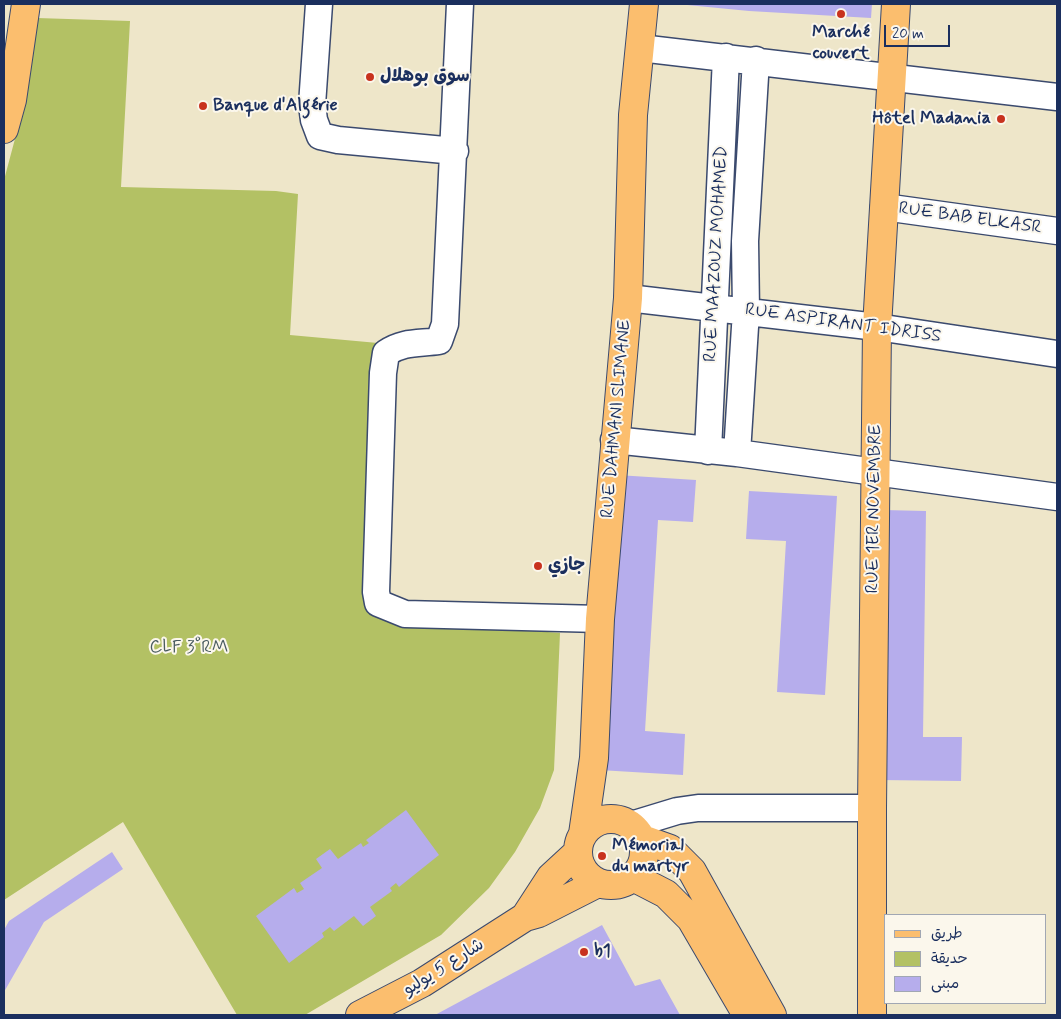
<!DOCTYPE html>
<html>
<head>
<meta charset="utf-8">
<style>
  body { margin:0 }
  #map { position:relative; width:1061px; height:1019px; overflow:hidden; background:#eee6c9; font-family:Mynerve,"Playpen Sans Arabic",sans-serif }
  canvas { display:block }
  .frame { position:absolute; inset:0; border:5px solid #1b2f5e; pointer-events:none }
  .legend { position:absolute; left:884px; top:914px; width:162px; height:90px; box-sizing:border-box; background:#fbf7ec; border:1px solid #a1a7b3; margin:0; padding:6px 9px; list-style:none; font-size:15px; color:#1b2f5e }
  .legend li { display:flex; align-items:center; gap:10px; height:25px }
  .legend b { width:25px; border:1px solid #a1a7b3 }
  .scale { position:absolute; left:884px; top:25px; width:66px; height:22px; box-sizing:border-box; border:2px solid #1b2f5e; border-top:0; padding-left:6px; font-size:15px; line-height:18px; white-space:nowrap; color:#1b2f5e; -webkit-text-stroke:4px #fbf7ec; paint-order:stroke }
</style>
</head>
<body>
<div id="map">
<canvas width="1061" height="1019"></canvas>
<div class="frame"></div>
<ul class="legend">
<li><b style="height:6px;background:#fbbe6e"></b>طريق</li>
<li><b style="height:14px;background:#b3c164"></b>حديقة</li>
<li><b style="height:14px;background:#b6adec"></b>مبنى</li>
</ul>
<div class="scale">20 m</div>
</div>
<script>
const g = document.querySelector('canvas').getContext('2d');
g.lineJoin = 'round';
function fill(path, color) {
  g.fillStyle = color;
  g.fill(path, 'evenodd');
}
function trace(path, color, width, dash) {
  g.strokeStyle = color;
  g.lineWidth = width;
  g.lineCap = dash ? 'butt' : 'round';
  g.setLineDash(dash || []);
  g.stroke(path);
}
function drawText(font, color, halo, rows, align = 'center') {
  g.font = font + ' Mynerve,"Playpen Sans Arabic",sans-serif';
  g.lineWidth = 4;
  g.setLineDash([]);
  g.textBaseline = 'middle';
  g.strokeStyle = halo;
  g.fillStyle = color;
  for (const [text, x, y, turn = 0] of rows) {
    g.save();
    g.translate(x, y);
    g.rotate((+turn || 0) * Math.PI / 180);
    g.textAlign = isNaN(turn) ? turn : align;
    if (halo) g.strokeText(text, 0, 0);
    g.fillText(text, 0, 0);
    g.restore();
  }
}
fill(new Path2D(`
  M 37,18 L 130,21 L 121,187 L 276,191 L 298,194 L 290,335 L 378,343 L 368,599 L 384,619 L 560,633 L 554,770 L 540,808 L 515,852 L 489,888 L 441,935 L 305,1015 L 237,1015 L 123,822 L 4,900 L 4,180 L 27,94 Z`), '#b3c164');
fill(new Path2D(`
  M 677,4 L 872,4 L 871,18 L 749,11 Z
  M 617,475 L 696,480 L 693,522 L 658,520 L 645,731 L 685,734 L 683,775 L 599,770 Z
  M 749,491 L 837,496 L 825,695 L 777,692 L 786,541 L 746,539 Z
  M 883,510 L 926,511 L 923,737 L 962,737 L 961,781 L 879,780 Z
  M 406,810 L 439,855 L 399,887 L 396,883 L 390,888 L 392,891 L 370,907 L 376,916 L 363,926 L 354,916 L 334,931 L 330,927 L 322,933 L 324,937 L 289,963 L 256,916 L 294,888 L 297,893 L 304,889 L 300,883 L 322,868 L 316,859 L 330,849 L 338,859 L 361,843 L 363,847 L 369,843 L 366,840 Z
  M 112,852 L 123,869 L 44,922 L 4,992 L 4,930 L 9,921 Z
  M 602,925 L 635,986 L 660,979 L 680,1015 L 435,1015 Z`), '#b6adec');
const minor = new Path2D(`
  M 319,4 L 312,105 L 314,120 L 320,136 L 338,140 L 455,151
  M 460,4 L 445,324 L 439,341 C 419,344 404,341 386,353 L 383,373 L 376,592 L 378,603 L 405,614 L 600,619
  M 640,48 L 1057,97
  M 884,207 L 1057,231
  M 628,298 L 877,327 L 1057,354
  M 614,440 L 737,453 L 1057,497
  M 708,451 L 726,57
  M 737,453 L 746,311 L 745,241 L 756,60
  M 631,825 L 677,811 L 698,808 L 872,808`);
const major = new Path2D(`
  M 4,129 L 12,100 L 26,4
  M578 852a33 33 0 1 1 66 0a33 33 0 1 1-66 0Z
  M 583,834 L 594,758 L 600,619 L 628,298 L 633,115 L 644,4
  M 642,839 L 670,849 L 692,871 L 772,1015
  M 633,877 L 666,894 L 691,919 L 747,1015
  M 525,917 L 551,877 L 577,853
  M 360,1015 L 422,983 L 525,917 L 539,913 L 598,883
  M 872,1015 L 872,808 L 877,327 L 896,4`);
trace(minor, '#3b4a6e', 29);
trace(major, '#3b4a6e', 30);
trace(minor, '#fff', 26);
trace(major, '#fbbe6e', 28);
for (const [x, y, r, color] of [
  [841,14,5,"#c8321e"],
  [370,77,5,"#c8321e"],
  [203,106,5,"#c8321e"],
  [1001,119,5,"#c8321e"],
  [538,566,5,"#c8321e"],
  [602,856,5,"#c8321e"],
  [584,952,5,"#c8321e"]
]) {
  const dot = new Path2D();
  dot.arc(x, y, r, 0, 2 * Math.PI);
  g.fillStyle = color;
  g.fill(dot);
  trace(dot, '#fbf7ec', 2);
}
drawText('bold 18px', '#1b2f5e', '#fbf7ec', [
  ["Marché",841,33,"center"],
  ["couvert",841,54,"center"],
  ["سوق بوهلال",380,77],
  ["Banque d'Algérie",213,106],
  ["Hôtel Madania",991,119,"right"],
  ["جازي",548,566],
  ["Mémorial",612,846],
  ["du martyr",612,867],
  ["b1",594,952]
], 'left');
drawText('18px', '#1b2f5e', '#fbf7ec', [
  ["RUE BAB ELKASR",970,219,8],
  ["RUE MAAZOUZ MOHAMED",717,254,-87],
  ["RUE ASPIRANT IDRISS",843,324,8],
  ["RUE DAHMANI SLIMANE",617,419,-85],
  ["RUE 1ER NOVEMBRE",875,509,-89],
  ["شارع 5 يوليو",444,968,-32]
]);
drawText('18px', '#495b60', '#fbf7ec', [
  ["CLF 3°RM",189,648]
]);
</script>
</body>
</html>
